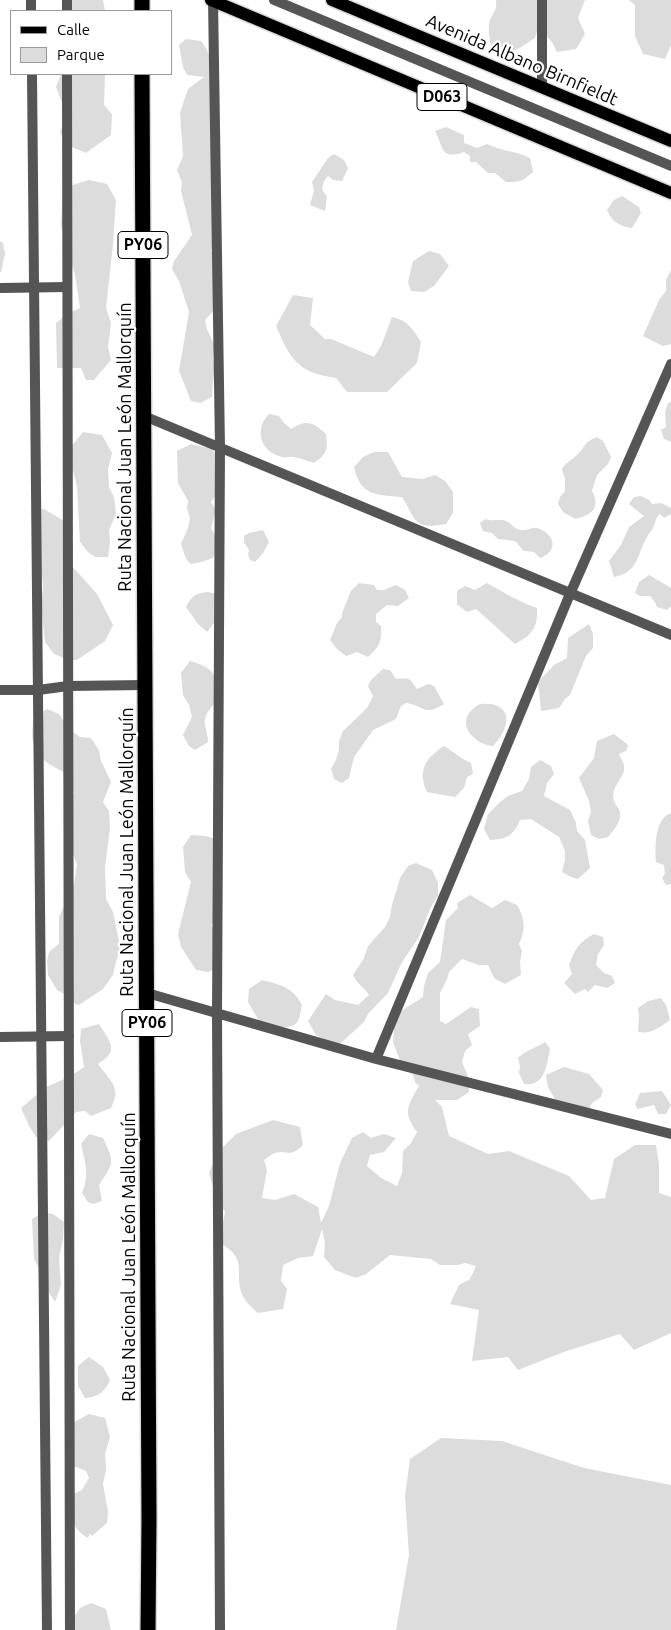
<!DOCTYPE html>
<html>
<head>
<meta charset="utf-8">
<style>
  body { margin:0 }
  #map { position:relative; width:671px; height:1630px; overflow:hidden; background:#fff; font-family:Ubuntu,sans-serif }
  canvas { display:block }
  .legend { position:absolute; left:10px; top:10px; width:162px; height:65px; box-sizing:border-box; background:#fff; border:1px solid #999; margin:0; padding:6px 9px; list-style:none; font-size:15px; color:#000 }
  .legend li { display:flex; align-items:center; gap:10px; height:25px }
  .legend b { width:25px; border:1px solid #999 }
</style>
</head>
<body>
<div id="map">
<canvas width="671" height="1630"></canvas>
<ul class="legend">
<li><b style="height:6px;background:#000"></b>Calle</li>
<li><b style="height:14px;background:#dcdcdc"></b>Parque</li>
</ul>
</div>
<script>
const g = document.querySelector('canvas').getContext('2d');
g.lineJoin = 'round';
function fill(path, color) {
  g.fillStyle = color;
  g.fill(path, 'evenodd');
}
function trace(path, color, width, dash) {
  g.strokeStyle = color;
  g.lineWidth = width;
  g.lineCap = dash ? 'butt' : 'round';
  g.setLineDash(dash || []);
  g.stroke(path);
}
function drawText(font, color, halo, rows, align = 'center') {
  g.font = font + ' Ubuntu,sans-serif';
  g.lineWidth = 4.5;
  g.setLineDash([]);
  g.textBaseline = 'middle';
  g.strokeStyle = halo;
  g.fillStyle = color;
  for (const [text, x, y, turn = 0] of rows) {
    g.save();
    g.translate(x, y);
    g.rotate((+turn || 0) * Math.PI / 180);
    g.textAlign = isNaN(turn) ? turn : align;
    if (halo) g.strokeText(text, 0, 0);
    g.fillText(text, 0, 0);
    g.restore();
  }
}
fill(new Path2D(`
  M 69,0 L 103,0 L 105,11 L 67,11 Z
  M 496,0 L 585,0 L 578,18 L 585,34 L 576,49 L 557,52 L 552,42 L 538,27 L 535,38 C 516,50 513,56 491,47 C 490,39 487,28 490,20 C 494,11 497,11 496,0 Z
  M 629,0 L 671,0 L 671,45 L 665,59 L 643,54 L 635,36 L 635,5 Z
  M 186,39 L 201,41 C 209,50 210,60 214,72 L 215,241 L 211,251 L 217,254 L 215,309 L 205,320 L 207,329 L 215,346 L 213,357 L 215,370 L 213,380 L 212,397 L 200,403 L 191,401 L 179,371 L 189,312 L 179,281 L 172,269 L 174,261 L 192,235 L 181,191 L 182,182 L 177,170 L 183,156 L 180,113 L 188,89 L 204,77 L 187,75 L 183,67 L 179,45 Z
  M 61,74 L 105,74 L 104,105 L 112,114 L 111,135 L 86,153 L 67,145 L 60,132 L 67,116 L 56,87 Z
  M 446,127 L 464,135 L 464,143 L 477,148 L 487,144 C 501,151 516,151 530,158 L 533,172 L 523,180 L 515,182 L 506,182 L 495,173 L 488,173 L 476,162 L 470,162 L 470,156 L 464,152 C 440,160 444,148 435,131 Z
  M 334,154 L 344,160 L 348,168 L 342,181 L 333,180 L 328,176 L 324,181 L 322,189 L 327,197 L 325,211 L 310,205 L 314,191 L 312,182 L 328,158 Z
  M 89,180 L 107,184 L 116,200 L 113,244 L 106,308 L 111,323 L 108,347 L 111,360 L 94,380 L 86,380 L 81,368 L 57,368 L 56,323 L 67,314 L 80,308 L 75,275 L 61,225 L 63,188 Z
  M 622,196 L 639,207 L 641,213 L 632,228 C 619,226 612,222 607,210 L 614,200 Z
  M 0,241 L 3,243 L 5,254 L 1,272 L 0,272 Z
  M 429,251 L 440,254 L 449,266 L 434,286 L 424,292 L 411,291 L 408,282 L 413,261 Z
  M 671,270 L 671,344 L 663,346 L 643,336 L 659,300 L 666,291 L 666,280 Z
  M 293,295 L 313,298 L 310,325 L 325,339 L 331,339 L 374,357 L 381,346 L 392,317 C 407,320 413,329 421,342 L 417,363 L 387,392 L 347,392 L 336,378 C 297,372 291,360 276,326 Z
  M 671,402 L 671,442 L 664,439 L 661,430 L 666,427 L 665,412 L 668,403 Z
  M 269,414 L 279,416 L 284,423 L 291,429 C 307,419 313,422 326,434 C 328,450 327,454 314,463 C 307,461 301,458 294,457 C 290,456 286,458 282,457 C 260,452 254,429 269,414 Z
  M 83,432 L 102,435 L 112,453 L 108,469 L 109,487 L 114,497 L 116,514 L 109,530 L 110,542 L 108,557 L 95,557 L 88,552 L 80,542 L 77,486 L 72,468 L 71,447 Z
  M 597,437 L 603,441 L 611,457 L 608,464 L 597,475 L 592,491 C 601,508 592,515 575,519 L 563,512 L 558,504 L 560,497 L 565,491 L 565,479 L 562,469 C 566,462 572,460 578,454 C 586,446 584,442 597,437 Z
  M 191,444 L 211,449 L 215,453 L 216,495 L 211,502 L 216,510 L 211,528 L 219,542 L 213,558 L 201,562 L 191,564 L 186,559 L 181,544 L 188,528 L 190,518 L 187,508 L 188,501 L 178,483 L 177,451 Z
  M 374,452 L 388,452 L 402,477 L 423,479 L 435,475 L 445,481 L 453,492 L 453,513 L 446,524 C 413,530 417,521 402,497 C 377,495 360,496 354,467 L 363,457 Z
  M 641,496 L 649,500 L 652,504 L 661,503 L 671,508 L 671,514 L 664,518 L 660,514 C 655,518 656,522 653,528 C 652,531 648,534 647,537 C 636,556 639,572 614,577 L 609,561 L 621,545 L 629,527 L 644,516 L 629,504 L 634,497 Z
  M 44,509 L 64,521 L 72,566 L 97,594 L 113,625 L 105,641 L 77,660 L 68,660 L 54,654 L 45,642 L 41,604 L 43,587 L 36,510 Z
  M 485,519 C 492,522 501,518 508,522 C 513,525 515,530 522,530 C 527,531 532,527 537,528 C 554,533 560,551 540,558 L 534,552 L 524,551 L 515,541 L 498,539 L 492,533 L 483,531 L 480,523 Z
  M 263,530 L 269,542 L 263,553 L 255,562 L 250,560 L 248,554 L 249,550 L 244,542 L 244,536 L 249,533 Z
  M 649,575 L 671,588 L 671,606 L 667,610 L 657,607 L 655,602 L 650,596 L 640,596 L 635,593 L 639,582 Z
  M 359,583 L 374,585 L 377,590 L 384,590 L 396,585 L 405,590 L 409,598 L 398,606 L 387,605 L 376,614 L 376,622 L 381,626 C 382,641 380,646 368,657 L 357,652 L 346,656 L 337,649 L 330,640 L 337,623 L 342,617 L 342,613 L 351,591 Z
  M 487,583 C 503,592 519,602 537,608 C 538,628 532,635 515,644 L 476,609 L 467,612 L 457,604 L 457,591 L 465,586 L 475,590 Z
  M 208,592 L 216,594 L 214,623 L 207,632 L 198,624 L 186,607 C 192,596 195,593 208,592 Z
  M 589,624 L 593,634 L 593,648 L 586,656 L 570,695 L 565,699 L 559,708 L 541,711 L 538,682 L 554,665 L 567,658 L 568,638 Z
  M 190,661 C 215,668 216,674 218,699 C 212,707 203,714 205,725 C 206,731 208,736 208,742 L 195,750 L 189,746 L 183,735 L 192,717 L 189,705 L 183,695 L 181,673 Z
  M 383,669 L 390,670 L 396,679 C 411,678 409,678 417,689 L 428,684 L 434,686 L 444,704 C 424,717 423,705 406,703 L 401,706 L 396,719 L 373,730 L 354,757 L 349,778 L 342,783 L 334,779 L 331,769 L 336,760 L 339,749 L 339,741 L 343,731 L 367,708 L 373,696 L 368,686 L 371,680 Z
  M 491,704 C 495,705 499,706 502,709 C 513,719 501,738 493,746 C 475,745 456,724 472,710 C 473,709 477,705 478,705 C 481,703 487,704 491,704 Z
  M 47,709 L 59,714 L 68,728 L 80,737 L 91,738 L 99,750 L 101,761 L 111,782 L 103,802 L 109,811 L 110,828 L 105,867 L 106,899 L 113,912 L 120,946 L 113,975 L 103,989 L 79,1005 L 75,1004 L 68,996 L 57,990 L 48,975 L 47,961 L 49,952 L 59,944 L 59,917 L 74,884 L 77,865 L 74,856 L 65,843 L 68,804 L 74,793 L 68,774 C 40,761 27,751 34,718 Z
  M 614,734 L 628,745 L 626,751 L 619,754 C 620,758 623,761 624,765 C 626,775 616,782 614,791 C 608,809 635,807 608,837 L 599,839 L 591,835 L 588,821 L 591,811 L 589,801 L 579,778 L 594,758 L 597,741 Z
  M 444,746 C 454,752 461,759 471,763 L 473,774 L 467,777 L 464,788 L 455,797 L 427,792 C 417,770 426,758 444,746 Z
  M 540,760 L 551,766 L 554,774 L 547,783 L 544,796 L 570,810 L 576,823 L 577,831 L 585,840 L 590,868 L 578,879 L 571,877 L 562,872 L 565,860 L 565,851 L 559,837 L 531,819 L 520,820 C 513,836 507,839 490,840 L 484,829 L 488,814 L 500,802 L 508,796 L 522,791 L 529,779 L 531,767 Z
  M 671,813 L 671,884 L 666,885 L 662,878 L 665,874 L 664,865 L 656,862 C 655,848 654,819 671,813 Z
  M 191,835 L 206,836 L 215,839 L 218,914 L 211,926 L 219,931 L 214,969 L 209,972 L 196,970 L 181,947 L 178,934 L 191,882 L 185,872 L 183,847 Z
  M 416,863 L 432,870 L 438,883 L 438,896 L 431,907 L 419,937 L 402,962 L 388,993 L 368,1014 L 364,1022 L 341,1043 L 330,1043 L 316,1035 L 308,1021 L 326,994 L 335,1000 L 358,1005 L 369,995 C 364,987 357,984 353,975 L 364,958 L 368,946 L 385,927 L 390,917 L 392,905 L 400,878 L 408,866 Z
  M 470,895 L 492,908 L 505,900 L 517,905 C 525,919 526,929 519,944 L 522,951 L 520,962 L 521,975 L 505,984 L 494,978 L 488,965 L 479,965 L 462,959 L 449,972 L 447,979 L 440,993 L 440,1021 L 446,1024 L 471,1007 L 479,1009 L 480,1026 L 468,1034 L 472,1045 L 465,1051 L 462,1062 L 468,1076 L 469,1092 L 457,1100 L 435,1100 L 442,1107 L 449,1136 L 488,1154 L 509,1151 L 569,1176 L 591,1200 L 605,1198 L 614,1159 L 635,1145 L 656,1145 L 659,1164 L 659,1193 L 671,1197 L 671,1333 L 634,1350 L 620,1334 L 561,1353 L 518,1370 L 508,1357 L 472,1361 L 479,1310 L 450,1304 L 459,1285 L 470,1279 L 476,1266 L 465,1263 L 458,1265 L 440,1265 L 431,1259 L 390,1255 L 366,1274 L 356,1278 L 335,1270 L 324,1257 L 325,1243 L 322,1229 L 313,1256 L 298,1258 L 283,1265 L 281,1281 L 287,1289 L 283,1309 L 258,1313 C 253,1309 247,1303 244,1298 C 231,1272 252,1262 219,1242 L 225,1212 L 215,1194 L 209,1173 L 218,1152 L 236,1134 L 273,1120 L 300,1127 L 303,1145 C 289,1159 288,1149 275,1153 C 271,1154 267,1158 264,1160 L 267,1170 L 262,1198 L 275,1200 L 294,1194 L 318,1207 L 321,1223 L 329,1206 L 340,1163 L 352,1138 L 363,1132 L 371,1138 L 384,1134 L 396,1138 L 384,1152 L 370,1155 L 367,1166 L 381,1178 L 397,1186 L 402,1173 L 403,1151 L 411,1143 L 417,1132 C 402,1112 408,1105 419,1086 L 415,1082 L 413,1075 L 402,1066 L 393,1042 L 394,1029 L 390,1018 L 423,997 L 424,986 L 428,973 L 440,962 L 446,920 L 458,908 L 457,903 Z
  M 594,934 L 603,937 L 604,945 L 598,954 L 596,965 L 604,973 L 612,976 L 615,983 L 607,988 L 595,985 L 588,992 L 585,989 L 575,994 L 564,983 L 572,974 L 569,965 C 574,950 580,941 594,934 Z
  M 262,980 C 281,985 293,987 302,1005 C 301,1009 300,1017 298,1021 C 290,1033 269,1024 259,1021 L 248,1002 L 249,989 Z
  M 661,998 L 666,1005 L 670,1020 C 659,1028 652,1034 638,1032 L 639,1016 L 638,1008 L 648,1001 Z
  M 99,1024 C 103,1031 115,1045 110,1053 C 108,1057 102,1061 98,1064 C 110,1081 122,1087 111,1108 L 91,1116 L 85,1111 L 76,1112 L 49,1141 L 36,1137 L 29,1126 L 21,1108 L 46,1087 L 69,1077 L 84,1067 L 80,1041 L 81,1029 Z
  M 545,1042 L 550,1048 C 547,1063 546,1087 524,1084 L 519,1073 L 520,1066 L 518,1058 C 526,1050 536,1048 545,1042 Z
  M 564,1067 L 589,1074 L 603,1090 L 601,1097 L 592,1103 L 588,1111 L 556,1101 L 548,1087 L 546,1075 Z
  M 662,1091 L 671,1105 L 666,1114 L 658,1114 L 654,1105 L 638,1109 L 635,1105 L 640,1093 Z
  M 89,1134 L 103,1138 C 115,1163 114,1162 99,1185 L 102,1201 L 93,1204 L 88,1202 L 82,1193 C 90,1173 85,1164 81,1144 Z
  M 43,1212 L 53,1214 L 64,1222 L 63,1239 L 59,1258 L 61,1285 L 55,1302 L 48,1291 L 43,1276 L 34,1259 L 32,1219 Z
  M 89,1357 L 103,1367 L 110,1380 C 105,1392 98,1397 85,1398 L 78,1386 L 78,1366 Z
  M 89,1414 L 105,1418 L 110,1437 L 105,1454 L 106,1470 L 103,1484 L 108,1512 L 107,1523 L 92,1536 L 90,1533 L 88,1538 C 69,1527 72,1515 69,1496 L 82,1490 L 89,1478 L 86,1471 L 69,1464 L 69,1425 Z
  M 441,1438 L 502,1441 L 584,1468 L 671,1485 L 671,1630 L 396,1630 L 409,1555 L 405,1496 L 410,1459 Z
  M 91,1603 L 106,1609 L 111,1630 L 73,1630 L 70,1623 L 80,1608 Z`), '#dcdcdc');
const primary = new Path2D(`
  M 211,0 L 671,193
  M 332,0 L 671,141`);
const highway = new Path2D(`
  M 142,0 L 142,11
  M 142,74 L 149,1520 L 148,1630`);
trace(primary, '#dbdbdb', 15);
trace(highway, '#dbdbdb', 18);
trace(new Path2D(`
  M 31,0 L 31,11
  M 67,11 L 67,0
  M 32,74 L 47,1630
  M 67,74 L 70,1630`), '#555', 10);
trace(new Path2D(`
  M 213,0 L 220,447 L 217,1012 L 220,1630
  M 274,0 L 671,166
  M 542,0 L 542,88
  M 0,288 L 67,287
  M 144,416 L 671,635
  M 0,690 L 38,690 L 68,686 L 145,685
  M 147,993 L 376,1059 L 671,1134
  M 0,1037 L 69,1036
  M 376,1059 L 570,594 L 671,364`), '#555', 10);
trace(primary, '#000', 12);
trace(highway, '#000', 15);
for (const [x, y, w] of [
  [442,97,50],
  [143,245,50],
  [147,1023,50]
]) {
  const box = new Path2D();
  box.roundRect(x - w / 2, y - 13.5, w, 27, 4);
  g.fillStyle = '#fff';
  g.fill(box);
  trace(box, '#000', 1);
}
drawText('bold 16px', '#000', null, [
  ["D063",442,97],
  ["PY06",143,245],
  ["PY06",147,1023]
]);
drawText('18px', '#000', '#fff', [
  ["Avenida Albano Birnfieldt",522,60,23],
  ["Ruta Nacional Juan León Mallorquín",125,447,-90],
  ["Ruta Nacional Juan León Mallorquín",127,852,-90],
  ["Ruta Nacional Juan León Mallorquín",129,1257,-90]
]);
</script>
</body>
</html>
